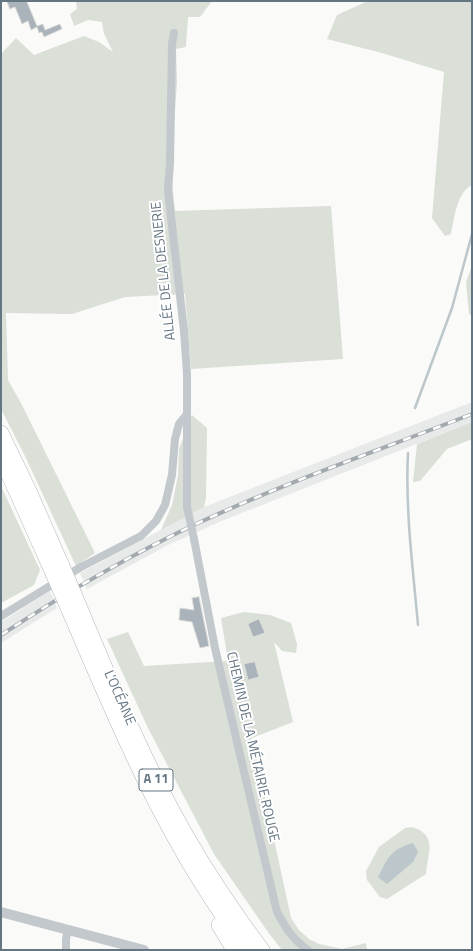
<!DOCTYPE html>
<html>
<head>
<meta charset="utf-8">
<style>
  body { margin:0 }
  #map { position:relative; width:473px; height:951px; overflow:hidden; background:#fafaf8; font-family:"Titillium Web",sans-serif }
  canvas { display:block }
  .frame { position:absolute; inset:0; border:2px solid #657683; pointer-events:none }
</style>
</head>
<body>
<div id="map">
<canvas width="473" height="951"></canvas>
<div class="frame"></div>
</div>
<script>
const g = document.querySelector('canvas').getContext('2d');
g.lineJoin = 'round';
function fill(path, color) {
  g.fillStyle = color;
  g.fill(path, 'evenodd');
}
function trace(path, color, width, dash) {
  g.strokeStyle = color;
  g.lineWidth = width;
  g.lineCap = dash ? 'butt' : 'round';
  g.setLineDash(dash || []);
  g.stroke(path);
}
function drawText(font, color, halo, rows, align = 'center') {
  g.font = font + ' "Titillium Web",sans-serif';
  g.lineWidth = 4;
  g.setLineDash([]);
  g.textBaseline = 'middle';
  g.strokeStyle = halo;
  g.fillStyle = color;
  for (const [text, x, y, turn = 0] of rows) {
    g.save();
    g.translate(x, y);
    g.rotate((+turn || 0) * Math.PI / 180);
    g.textAlign = isNaN(turn) ? turn : align;
    if (halo) g.strokeText(text, 0, 0);
    g.fillText(text, 0, 0);
    g.restore();
  }
}
fill(new Path2D(`
  M 472,402 L 472,422 L 219,522 L 166,546 L 87,589 L 80,573 L 204,507 Z
  M 50,591 L 57,608 L 1,643 L 1,622 Z`), '#e8e9e9');
fill(new Path2D(`
  M 76,1 L 212,1 L 200,17 L 188,17 L 186,47 L 176,49 L 177,82 L 171,170 L 175,211 L 331,206 L 343,359 L 191,369 L 185,294 L 125,297 L 72,314 L 6,313 L 8,380 L 22,405 L 95,553 L 76,566 L 25,456 L 1,409 L 1,54 L 16,38 L 34,55 L 84,36 L 99,42 L 113,52 L 104,34 L 102,22 L 88,20 L 74,26 L 70,14 L 77,9 Z
  M 368,1 L 472,1 L 472,185 C 457,192 454,219 451,234 L 445,236 L 432,218 L 444,72 L 382,53 L 327,39 L 337,15 Z
  M 472,266 L 472,315 L 469,314 L 466,282 Z
  M 192,415 L 207,428 L 206,498 L 204,507 L 161,530 L 172,505 L 178,475 L 179,449 Z
  M 472,422 L 472,439 L 447,449 L 420,481 L 413,482 L 417,444 Z
  M 1,486 L 40,570 L 34,585 L 1,603 Z
  M 244,612 L 270,615 L 291,623 L 297,644 L 296,653 L 282,651 L 274,642 L 293,722 L 252,738 L 291,918 L 299,930 L 309,939 L 319,944 L 342,949 L 366,943 L 367,950 L 282,950 L 268,932 L 214,854 L 147,726 L 107,639 L 128,632 L 144,666 L 228,661 L 221,618 Z
  M 412,827 C 439,835 427,855 426,874 L 387,899 L 380,897 L 367,880 L 366,871 L 379,847 L 405,828 Z`), '#dadfd7');
fill(new Path2D(`
  M 413,843 L 418,852 L 413,862 L 387,884 L 378,877 C 389,856 390,850 413,843 Z`), '#bbc7cb');
trace(new Path2D(`
  M 415,408 L 452,308 L 472,234
  M 408,453 C 405,510 413,568 418,625`), '#bbc7cb', 2.5);
const building = new Path2D(`
  M 7,1 L 29,1 L 27,2 L 37,26 L 43,24 L 45,30 L 60,24 L 62,29 L 44,37 L 42,32 L 39,33 L 37,27 L 31,30 L 28,21 L 22,24 L 15,7 L 10,9 Z
  M 199,597 L 209,646 L 200,648 L 192,622 L 179,620 L 180,608 L 194,610 L 192,598 Z
  M 259,619 L 265,633 L 253,637 L 248,624 Z
  M 255,662 L 259,677 L 248,680 L 244,664 Z`);
fill(building, '#aab3b9');
trace(building, '#dcdcda', 1);
const motorway = new Path2D(`
  M 1,433 L 28,489 L 62,566
  M 1,457 L 52,571
  M 82,613 C 113,688 145,763 185,834 C 208,874 234,913 262,950
  M 73,619 C 122,734 171,851 248,950
  M 219,925 L 234,950`);
trace(motorway, '#b4b9bd', 16);
trace(new Path2D(`
  M 174,33 L 172,44 L 170,163 L 168,190 L 184,331 L 187,374 L 187,507
  M 194,539 L 215,648 L 277,912 C 285,927 293,940 308,950
  M 1,616 L 81,567 L 141,536 L 156,521 L 165,505 L 172,475 L 175,439 L 179,424 L 187,414
  M 66,950 L 66,939 L 68,929`), '#c3c8cc', 8);
trace(new Path2D(`
  M 1,912 L 144,950`), '#c3c8cc', 10);
trace(motorway, '#fff', 15);
const rail = new Path2D(`
  M 1,635 C 64,594 128,556 196,524 C 286,482 380,450 472,414`);
trace(rail, '#a2aab0', 4);
trace(rail, '#fff', 2.5, [8]);
const motorwayBridge = new Path2D(`
  M 62,566 L 82,613
  M 52,571 L 73,619`);
trace(motorwayBridge, '#b4b9bd', 16, []);
trace(new Path2D(`
  M 187,507 L 194,539`), '#c3c8cc', 8);
trace(motorwayBridge, '#fff', 15);
for (const [x, y, w] of [
  [156,780,34]
]) {
  const box = new Path2D();
  box.roundRect(x - w / 2, y - 11, w, 22, 3);
  g.fillStyle = '#fff';
  g.fill(box);
  trace(box, '#657683', 1);
}
drawText('bold 13px', '#657683', null, [
  ["A 11",156,780]
]);
drawText('14px', '#657683', '#fff', [
  ["ALLÉE DE LA DESNERIE",164,271,-96],
  ["L’OCÉANE",119,698,66],
  ["CHEMIN DE LA MÉTAIRIE ROUGE",252,747,77]
]);
</script>
</body>
</html>
